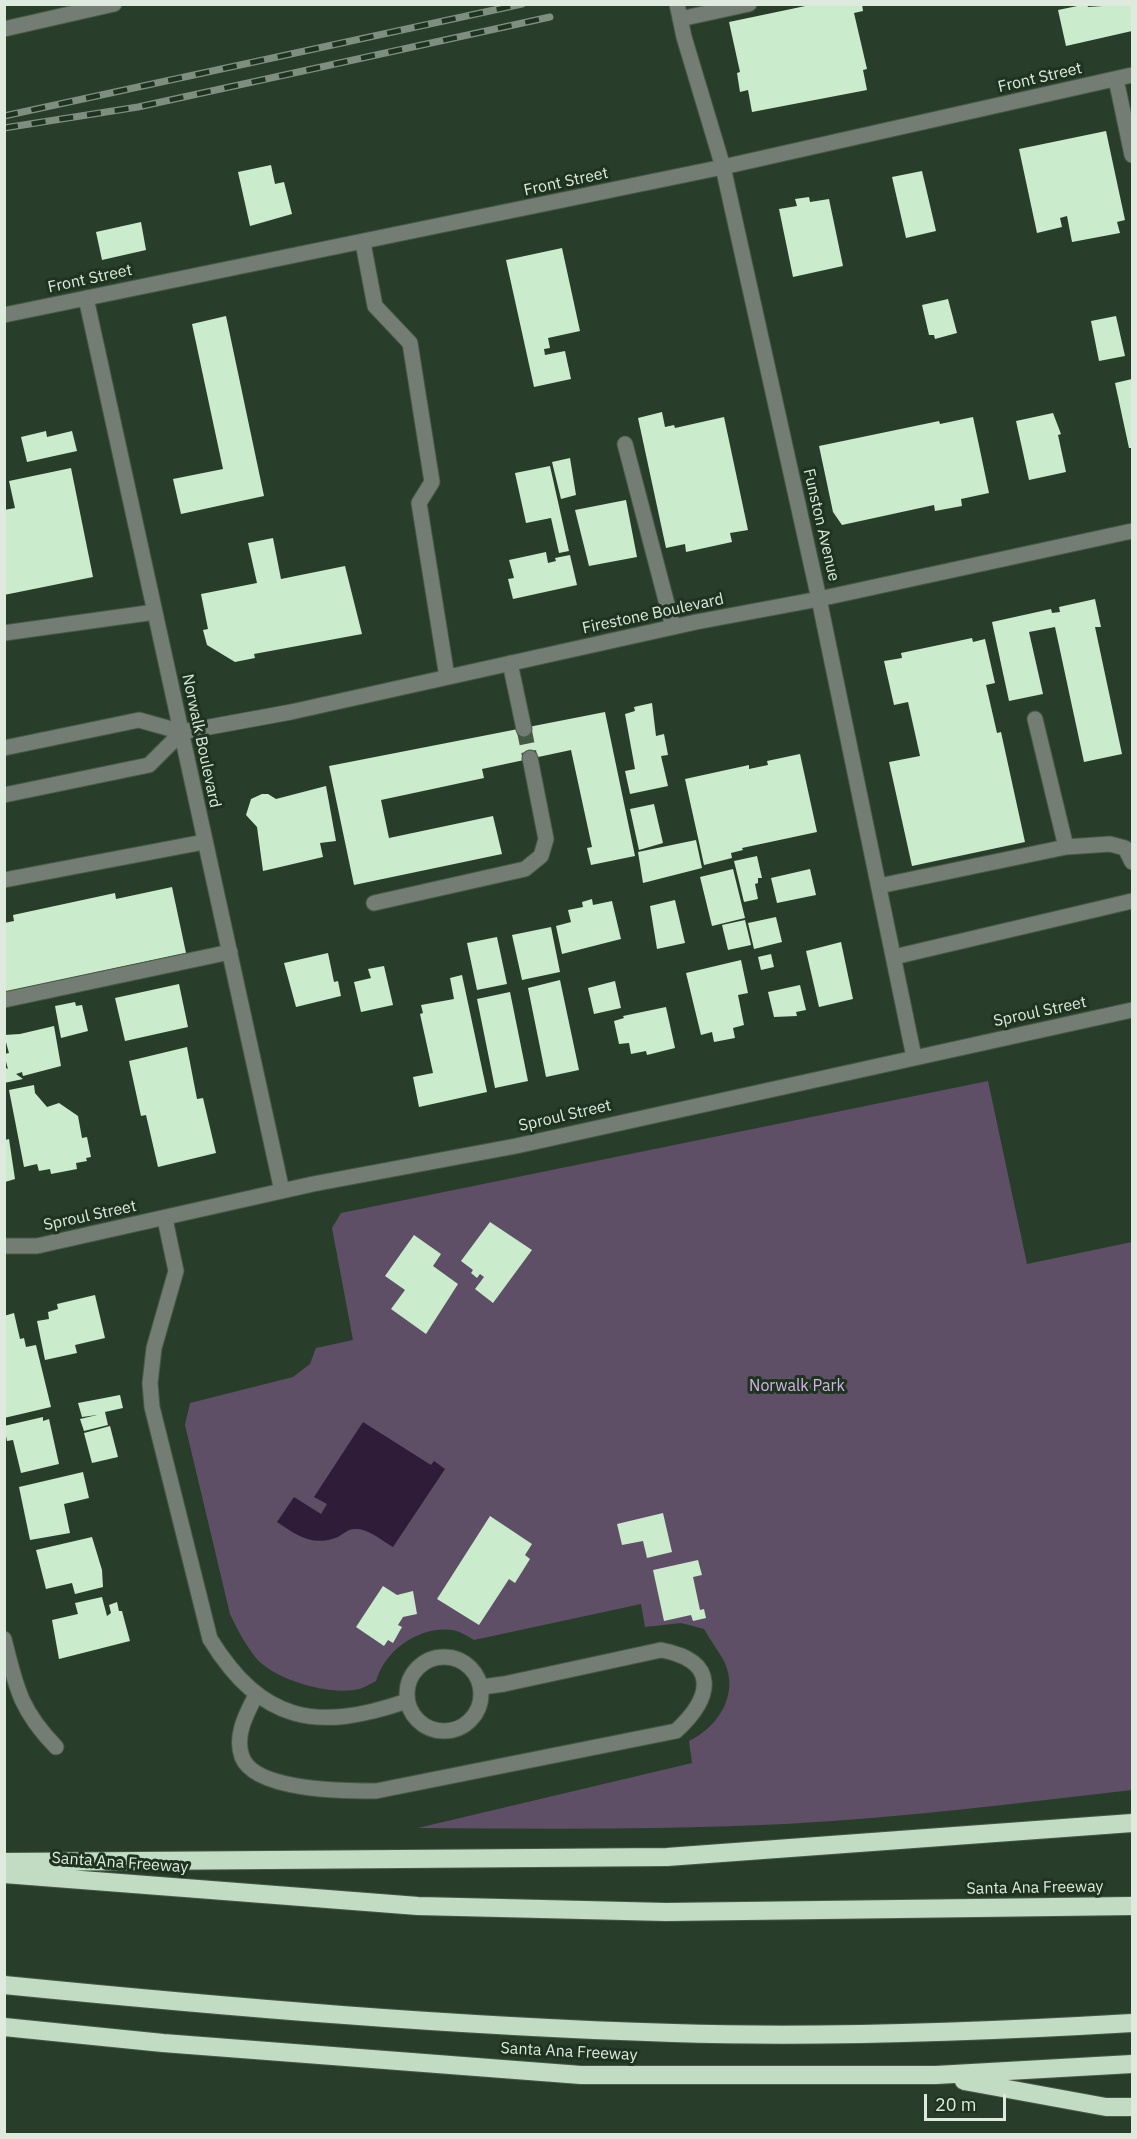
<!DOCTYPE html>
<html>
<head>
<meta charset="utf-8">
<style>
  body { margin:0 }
  #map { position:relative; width:1137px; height:2139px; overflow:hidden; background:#293e2a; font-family:"IBM Plex Sans",sans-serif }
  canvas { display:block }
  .frame { position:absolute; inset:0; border:6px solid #ddeadd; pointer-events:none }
  .scale { position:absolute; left:924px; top:2094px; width:82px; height:27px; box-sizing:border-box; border:3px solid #ddeadd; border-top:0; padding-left:8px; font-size:18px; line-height:21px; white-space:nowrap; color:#ddeadd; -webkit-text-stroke:4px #1f3420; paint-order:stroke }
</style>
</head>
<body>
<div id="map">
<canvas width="1137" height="2139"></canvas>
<div class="frame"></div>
<div class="scale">20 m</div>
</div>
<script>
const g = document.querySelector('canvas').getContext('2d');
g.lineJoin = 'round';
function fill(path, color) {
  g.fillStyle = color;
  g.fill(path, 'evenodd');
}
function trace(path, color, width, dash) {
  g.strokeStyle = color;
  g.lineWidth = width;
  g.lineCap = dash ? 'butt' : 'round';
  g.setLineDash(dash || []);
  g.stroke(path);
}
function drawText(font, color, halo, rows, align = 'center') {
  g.font = font + ' "IBM Plex Sans",sans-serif';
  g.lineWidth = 6;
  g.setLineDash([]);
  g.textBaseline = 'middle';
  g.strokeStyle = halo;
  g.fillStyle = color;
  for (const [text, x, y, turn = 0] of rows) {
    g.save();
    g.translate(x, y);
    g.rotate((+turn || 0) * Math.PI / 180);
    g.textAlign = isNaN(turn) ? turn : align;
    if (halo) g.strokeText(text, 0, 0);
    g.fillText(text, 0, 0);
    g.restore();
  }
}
fill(new Path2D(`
  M 988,1081 L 1027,1264 L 1132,1242 L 1132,1790 C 1017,1803 901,1818 785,1824 C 663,1830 540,1829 418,1828 L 692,1763 L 689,1741 C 718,1727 740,1694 724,1661 C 718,1650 710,1640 704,1629 L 681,1623 L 645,1627 L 641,1604 L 474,1640 C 467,1636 460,1631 452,1630 C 419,1626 385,1650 376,1681 C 370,1684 364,1688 359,1689 C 330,1696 275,1680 256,1658 C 245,1644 237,1629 230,1614 L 185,1425 L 190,1403 L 293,1377 L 310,1364 L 316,1348 L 353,1340 L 332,1228 L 341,1213 Z`), '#5e4f67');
fill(new Path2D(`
  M 363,1422 L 431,1465 L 434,1461 L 445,1469 L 393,1547 C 382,1541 368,1528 355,1529 C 348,1529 343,1534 338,1537 C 312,1547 298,1536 277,1522 L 294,1497 L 321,1514 L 327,1504 L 314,1497 Z`), '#2f1c38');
fill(new Path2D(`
  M 815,4 L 862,4 L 863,11 L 854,13 L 867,69 L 863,70 L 867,90 L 752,112 L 748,90 L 740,92 L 737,73 L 740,72 L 729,22 Z
  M 1087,4 L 1088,7 L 1132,4 L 1132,31 L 1066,46 L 1058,10 Z
  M 1106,131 L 1125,220 L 1117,222 L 1120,233 L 1072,242 L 1067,216 L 1060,218 L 1062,227 L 1037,233 L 1019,149 Z
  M 271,165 L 275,184 L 284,182 L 292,214 L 250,226 L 238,172 Z
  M 922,171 L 936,231 L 906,238 L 892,177 Z
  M 809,197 L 810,202 L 829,199 L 843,266 L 793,277 L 779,209 L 797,206 L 795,199 Z
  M 141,222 L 146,250 L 102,260 L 96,232 Z
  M 562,248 L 580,331 L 548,338 L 550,348 L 544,349 L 545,355 L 565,351 L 571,379 L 534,387 L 506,260 Z
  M 948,299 L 957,333 L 935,339 L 934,335 L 929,335 L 922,305 Z
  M 226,316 L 264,496 L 181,514 L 173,479 L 223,469 L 192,324 Z
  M 1116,316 L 1125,356 L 1099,361 L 1091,321 Z
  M 1132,379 L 1132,448 L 1129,448 L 1115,383 Z
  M 662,412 L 665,427 L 674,425 L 675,428 L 724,417 L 748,530 L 730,533 L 732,542 L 686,552 L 685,544 L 666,548 L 638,418 Z
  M 1053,413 L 1061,434 L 1058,435 L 1066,472 L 1029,480 L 1016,421 Z
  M 973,417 L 989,493 L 961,499 L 962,506 L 935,511 L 934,505 L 842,525 L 833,512 L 819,446 L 939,421 L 940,424 Z
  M 46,431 L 47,437 L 72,431 L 77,451 L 27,462 L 21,437 Z
  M 570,458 L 576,495 L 561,499 L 552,462 Z
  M 550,466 L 569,551 L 559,553 L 551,518 L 526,523 L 515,473 Z
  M 71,468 L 93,577 L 4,595 L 4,510 L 15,508 L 9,481 Z
  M 626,500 L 637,557 L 589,566 L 575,510 Z
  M 273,538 L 281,579 L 345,566 L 362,634 L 254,654 L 255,658 L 235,662 L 207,645 L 203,630 L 208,629 L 201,594 L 257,583 L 248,543 Z
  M 546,552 L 548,563 L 556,561 L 555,558 L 570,555 L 577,585 L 513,599 L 508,579 L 514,578 L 509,560 Z
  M 1095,599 L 1101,627 L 1095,627 L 1122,754 L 1084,762 L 1055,627 L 1029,632 L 1043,694 L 1009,701 L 992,622 L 1051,609 L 1052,613 L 1060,612 L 1059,607 Z
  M 972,638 L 973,642 L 985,639 L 995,683 L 986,685 L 997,733 L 1001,732 L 1025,842 L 912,866 L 889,762 L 920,756 L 908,702 L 894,705 L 884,661 L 902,658 L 901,653 Z
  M 652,703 L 656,736 L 664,734 L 668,755 L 661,756 L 668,786 L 630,794 L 625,771 L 635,769 L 625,714 L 635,711 L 634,707 Z
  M 605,712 L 635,856 L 591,865 L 587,848 L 592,847 L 571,750 L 482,769 L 484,778 L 381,800 L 389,838 L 493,816 L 502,854 L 354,885 L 329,766 Z
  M 800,754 L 817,832 L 742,848 L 743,850 L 731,853 L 732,858 L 704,865 L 685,779 L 749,765 L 749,769 L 768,765 L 767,761 Z
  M 326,786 L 336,841 L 320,843 L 323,857 L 263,871 L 257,827 L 246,815 L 251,799 L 262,794 L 268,794 L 276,799 Z
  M 654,804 L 663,843 L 639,850 L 630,809 Z
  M 696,840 L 702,868 L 643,883 L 638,852 Z
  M 757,856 L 762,878 L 758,878 L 758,883 L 755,884 L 758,899 L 744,902 L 734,861 Z
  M 733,869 L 745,918 L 712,926 L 700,877 Z
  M 810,869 L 816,895 L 777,903 L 771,878 Z
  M 172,887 L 186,953 L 4,992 L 4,923 L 14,921 L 13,915 L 115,893 L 116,899 Z
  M 592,899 L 593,905 L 612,901 L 621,939 L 562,954 L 556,926 L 571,922 L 568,910 L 583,907 L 582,902 Z
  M 675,900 L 685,943 L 657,949 L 650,906 Z
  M 776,917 L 782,942 L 754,949 L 748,923 Z
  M 745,920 L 751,945 L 728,950 L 722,925 Z
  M 551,927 L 560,972 L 522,980 L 512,935 Z
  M 497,937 L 507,984 L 477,990 L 467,943 Z
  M 841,942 L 853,999 L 819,1007 L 806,951 Z
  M 328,953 L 334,982 L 338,981 L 341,996 L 296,1007 L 284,963 Z
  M 771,954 L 774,967 L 761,970 L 758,957 Z
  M 741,960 L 748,993 L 738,995 L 744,1025 L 733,1028 L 735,1038 L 714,1042 L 712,1032 L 701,1035 L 686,973 Z
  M 384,966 L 393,1005 L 361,1012 L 354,982 L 371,978 L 368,969 Z
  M 462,975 L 487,1092 L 419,1107 L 413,1077 L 433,1073 L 420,1014 L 423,1013 L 421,1005 L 454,999 L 450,978 Z
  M 560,980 L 579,1070 L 546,1077 L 528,988 Z
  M 615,981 L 621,1008 L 594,1014 L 588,988 Z
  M 179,984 L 188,1027 L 125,1041 L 115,998 Z
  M 800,985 L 806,1010 L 796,1012 L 797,1016 L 774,1017 L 768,992 Z
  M 510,992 L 528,1081 L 495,1088 L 477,999 Z
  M 75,1002 L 76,1006 L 82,1005 L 88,1031 L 61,1038 L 55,1006 Z
  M 666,1007 L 675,1048 L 647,1055 L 646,1051 L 631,1054 L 629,1043 L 619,1044 L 614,1021 L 624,1018 L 623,1016 Z
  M 54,1026 L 61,1066 L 23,1076 L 22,1072 L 16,1074 L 23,1079 L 4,1083 L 4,1067 L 8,1069 L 4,1054 L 9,1053 L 4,1035 L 20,1034 Z
  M 187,1047 L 197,1099 L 203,1098 L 216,1153 L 158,1167 L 146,1115 L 141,1116 L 129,1061 Z
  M 34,1085 L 35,1093 L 47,1107 L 59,1103 L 78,1116 L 82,1138 L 87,1137 L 91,1157 L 86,1158 L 87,1161 L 76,1163 L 77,1169 L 51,1174 L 50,1169 L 39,1171 L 37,1164 L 24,1167 L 9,1090 Z
  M 9,1139 L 15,1179 L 5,1182 L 5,1140 Z
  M 490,1222 L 532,1250 L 493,1303 L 475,1289 L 484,1277 L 480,1274 L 477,1278 L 471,1273 L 473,1270 L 461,1261 Z
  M 414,1235 L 441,1254 L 433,1266 L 458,1284 L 426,1334 L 391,1309 L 405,1290 L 385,1276 Z
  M 95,1295 L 105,1338 L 75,1345 L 77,1353 L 45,1360 L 37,1321 L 49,1319 L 48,1312 L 58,1309 L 57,1304 Z
  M 14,1313 L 20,1339 L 24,1338 L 26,1347 L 36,1345 L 51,1407 L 4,1418 L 4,1316 Z
  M 120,1395 L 123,1408 L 105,1412 L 108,1425 L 84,1431 L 80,1419 L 97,1415 L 82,1417 L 78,1403 Z
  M 43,1417 L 43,1421 L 49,1419 L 59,1464 L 21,1473 L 13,1440 L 7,1441 L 4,1426 Z
  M 110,1426 L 118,1457 L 92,1463 L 84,1433 Z
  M 83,1472 L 89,1498 L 64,1504 L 70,1533 L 30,1540 L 19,1487 Z
  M 663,1513 L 672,1552 L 647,1558 L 643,1541 L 622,1545 L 617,1524 Z
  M 490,1516 L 532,1544 L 525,1555 L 530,1559 L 515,1583 L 509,1579 L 479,1625 L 437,1599 Z
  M 92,1537 L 102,1570 L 103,1587 L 75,1594 L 72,1583 L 46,1589 L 36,1550 Z
  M 698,1560 L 702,1575 L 693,1577 L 700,1610 L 704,1609 L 706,1618 L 693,1621 L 691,1615 L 664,1621 L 653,1570 Z
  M 383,1586 L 397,1595 L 413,1591 L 417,1614 L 403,1617 L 398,1625 L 402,1627 L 393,1643 L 388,1640 L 384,1646 L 356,1627 Z
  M 102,1597 L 107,1616 L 111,1613 L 109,1605 L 117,1602 L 119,1611 L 122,1611 L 130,1641 L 59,1659 L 52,1620 L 78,1614 L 75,1603 Z`), '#caebcc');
trace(new Path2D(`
  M 524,729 L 530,758`), '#445845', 15, [15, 8]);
const minor = new Path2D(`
  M 677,4 L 684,37 L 723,167 L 819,599 L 914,1057
  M 680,19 L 749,4
  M 4,29 L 114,4
  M 1116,79 L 1132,155
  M 363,243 L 375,306 L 410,343 L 432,482 L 419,503 L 447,677
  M 86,298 L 282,1191
  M 4,315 L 723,167 L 1132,75
  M 625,444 L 673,627
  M 4,633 L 155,612
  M 510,663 L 524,729
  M 4,748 L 139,720 L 182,732 L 291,712 L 696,622 L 819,599 L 1132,531
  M 4,795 L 149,765 L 182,732
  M 1066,847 L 1110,844 L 1125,848 L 1132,862
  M 4,880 L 204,842
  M 879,886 L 1066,847 L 1035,719
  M 374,903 L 525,869 L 541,856 L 546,839 L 530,758
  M 894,957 L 1132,901
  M 4,1000 L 230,952
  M 165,1219 L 176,1271 L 154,1348 L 150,1383 L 152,1407 L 210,1639 C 262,1723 317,1732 407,1701
  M 4,1246 L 37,1246 L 313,1184 L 516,1146 L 1132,1010
  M 4,1639 C 16,1687 20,1710 56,1747
  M407 1694a37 37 0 1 1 74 0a37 37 0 1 1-74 0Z
  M 256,1695 C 247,1713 234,1735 242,1757 C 255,1791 346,1791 376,1791 L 676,1731 C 713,1697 719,1661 661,1650 L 504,1684 L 482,1687`);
const highway = new Path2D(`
  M 4,1862 L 667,1857 L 1132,1823
  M 4,1874 L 418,1906 L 666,1912 L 1132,1906
  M 4,1985 C 227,2007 449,2026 673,2033 C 826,2038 980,2032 1132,2023
  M 4,2027 L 163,2043 L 581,2075 L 936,2075 L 1132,2064
  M 964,2081 L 1106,2107 L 1132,2107`);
trace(minor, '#465a47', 17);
trace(highway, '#465a47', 20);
trace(minor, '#737d73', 15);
trace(highway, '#c2dcc3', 18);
const rail = new Path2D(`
  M 4,116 L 522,4
  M 4,128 L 138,107 L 550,17`);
trace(rail, '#7e8f7f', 7);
trace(rail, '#1f3420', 4.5, [14]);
drawText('16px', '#ddeadd', '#1f3420', [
  ["Front Street",1040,78,-13],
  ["Front Street",566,182,-12],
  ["Front Street",90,279,-12],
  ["Funston Avenue",821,525,77],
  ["Firestone Boulevard",653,614,-12],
  ["Norwalk Boulevard",201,741,78],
  ["Sproul Street",1040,1012,-12],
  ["Sproul Street",565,1116,-13],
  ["Sproul Street",90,1216,-12],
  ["Santa Ana Freeway",120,1863,4],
  ["Santa Ana Freeway",1035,1888,-1],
  ["Santa Ana Freeway",569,2052,3]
]);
drawText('16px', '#d6b2e9', '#1f3420', [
  ["Norwalk Park",797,1386]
]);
</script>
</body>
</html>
